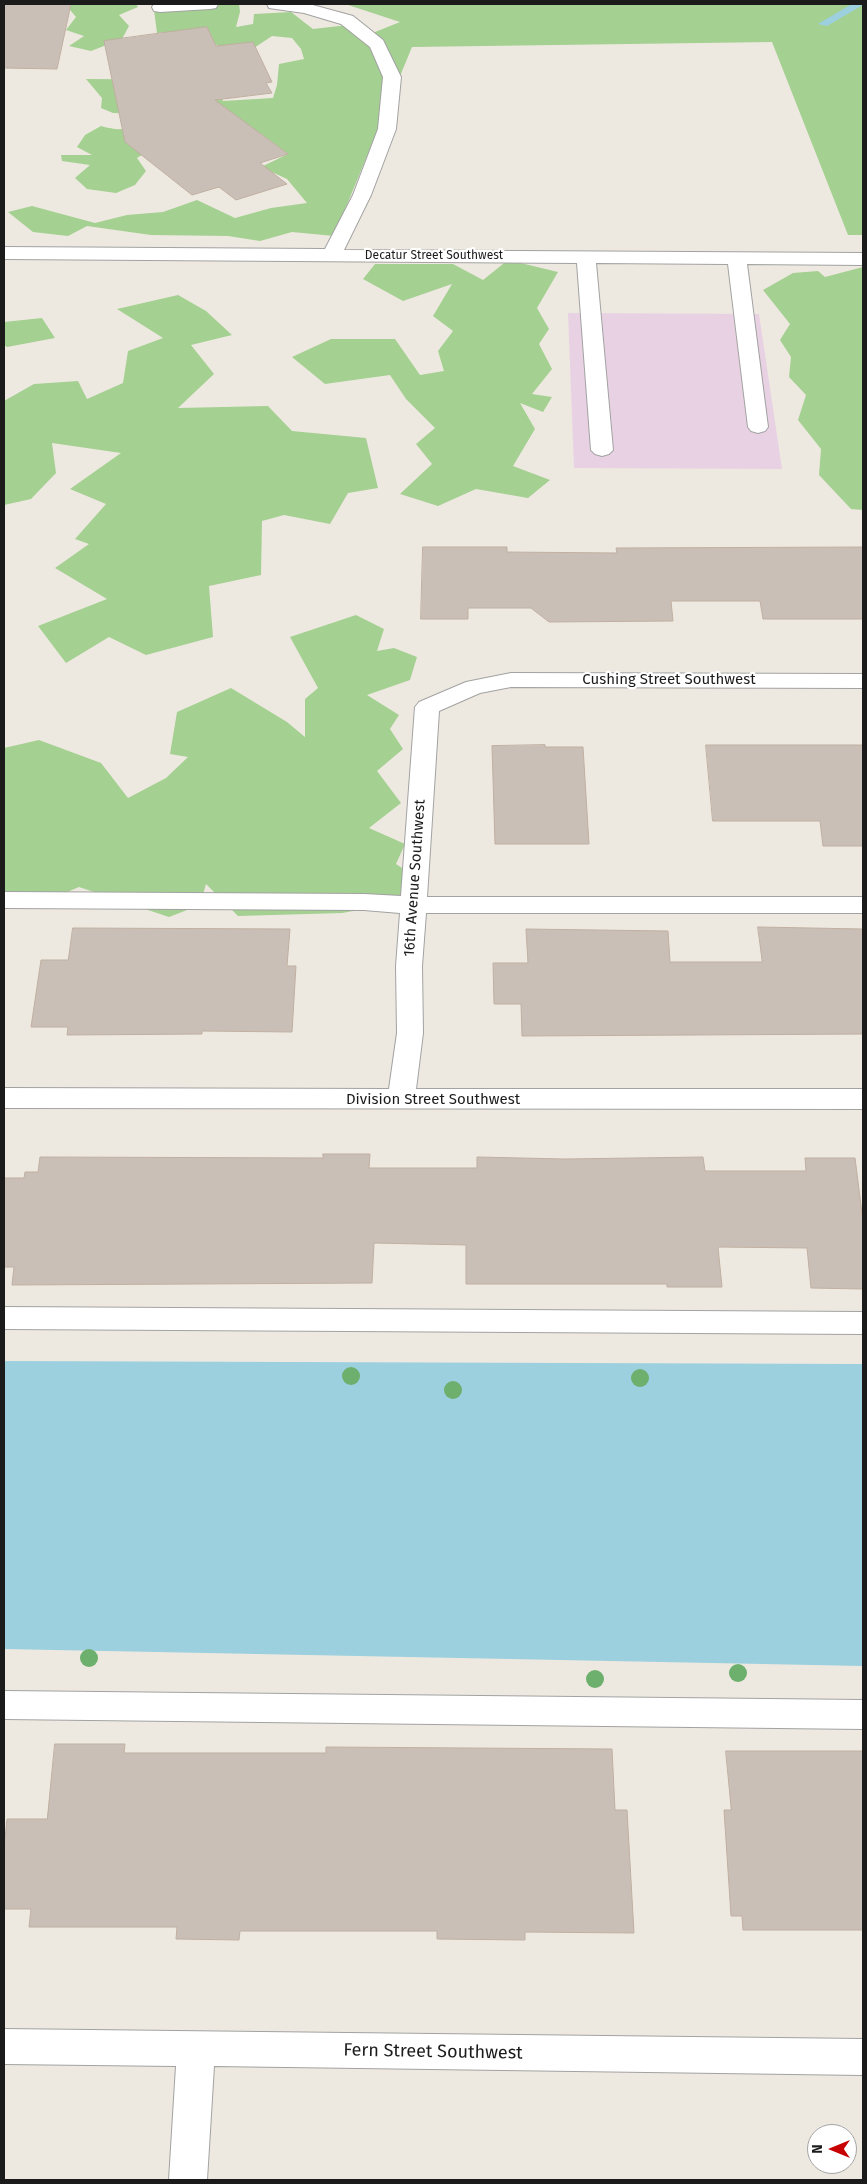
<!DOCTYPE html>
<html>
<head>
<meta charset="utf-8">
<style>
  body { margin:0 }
  #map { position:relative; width:867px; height:2184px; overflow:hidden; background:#eee9e0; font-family:"Fira Sans",sans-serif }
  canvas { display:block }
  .frame { position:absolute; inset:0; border:5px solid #1b1b1b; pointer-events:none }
  .north { position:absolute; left:807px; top:2124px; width:50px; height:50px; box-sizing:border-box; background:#fff; border:1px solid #a4a4a4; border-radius:50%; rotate:270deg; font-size:14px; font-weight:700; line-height:20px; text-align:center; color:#1b1b1b }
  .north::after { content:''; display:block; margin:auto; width:18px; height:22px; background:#c70001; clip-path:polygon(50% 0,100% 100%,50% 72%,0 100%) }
</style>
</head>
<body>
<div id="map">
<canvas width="867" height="2184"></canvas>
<div class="frame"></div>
<div class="north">N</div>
</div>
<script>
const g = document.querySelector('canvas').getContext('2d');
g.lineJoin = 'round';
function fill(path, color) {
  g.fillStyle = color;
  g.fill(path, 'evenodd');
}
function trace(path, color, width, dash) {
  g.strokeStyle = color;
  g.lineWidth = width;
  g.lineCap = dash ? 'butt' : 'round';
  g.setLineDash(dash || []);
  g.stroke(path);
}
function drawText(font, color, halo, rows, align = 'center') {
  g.font = font + ' "Fira Sans",sans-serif';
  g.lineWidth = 4.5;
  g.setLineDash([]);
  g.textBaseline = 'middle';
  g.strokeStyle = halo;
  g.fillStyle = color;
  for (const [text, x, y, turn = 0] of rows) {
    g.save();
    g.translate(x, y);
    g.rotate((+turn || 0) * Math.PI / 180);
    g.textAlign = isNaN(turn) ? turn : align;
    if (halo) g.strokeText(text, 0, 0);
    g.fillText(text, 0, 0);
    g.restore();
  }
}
fill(new Path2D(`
  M 568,313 L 759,314 L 782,469 L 574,468 Z`), '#e8d1e3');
fill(new Path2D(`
  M 68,4 L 136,4 L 138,7 L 119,15 L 129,26 L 122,39 L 91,51 L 69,46 L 84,36 L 66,30 L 76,17 L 66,5 Z
  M 180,4 L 239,4 L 240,12 L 236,27 L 253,24 L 254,14 L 291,12 L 313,29 L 348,25 L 370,34 L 400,22 L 345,4 L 863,4 L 863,235 L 848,235 L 772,42 L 412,47 L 334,236 L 292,232 L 260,241 L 228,236 L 151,235 L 87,226 L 68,236 L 33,232 L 8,212 L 32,206 L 95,223 L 127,215 L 163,212 L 197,200 L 235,218 L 271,208 L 307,203 L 287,179 L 261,167 L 288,154 L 260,133 L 153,148 L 137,158 L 146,171 L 135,185 L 116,193 L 87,189 L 75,178 L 90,165 L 62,161 L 61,155 L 92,155 L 77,147 L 85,135 L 101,126 C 126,133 129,128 150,114 L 113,113 L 101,108 L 102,98 L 86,79 L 216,80 L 223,101 L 273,98 L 277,85 L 279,64 L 304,59 L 301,49 L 292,38 L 272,36 L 254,48 L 218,46 L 200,32 L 157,33 L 154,10 Z
  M 508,260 L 558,272 L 537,308 L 549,329 L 539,344 L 552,369 L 532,394 L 552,397 L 543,412 L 520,403 L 535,429 L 513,466 L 550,480 L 528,498 L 476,489 L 438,506 L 400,494 L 432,464 L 416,444 L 435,428 L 406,399 L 390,375 L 325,384 L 292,357 L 331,339 L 395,339 L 420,375 L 444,371 L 438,351 L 453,331 L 433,316 L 452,284 L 403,301 L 363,279 L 375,264 L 453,264 L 483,280 Z
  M 863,267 L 863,510 L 851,509 L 819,475 L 821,449 L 798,420 L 806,395 L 789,377 L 791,357 L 780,340 L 790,324 L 763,290 L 793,273 L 818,271 L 825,277 Z
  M 178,295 L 206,311 L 232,335 L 191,345 L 214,374 L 178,408 L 268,406 L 292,431 L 366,438 L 378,488 L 348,493 L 330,524 L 284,515 L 262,521 L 261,575 L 209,586 L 213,637 L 146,655 L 109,637 L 66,663 L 38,626 L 107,599 L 55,568 L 89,544 L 75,539 L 106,504 L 70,489 L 121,453 L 52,443 L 56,473 L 31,499 L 4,505 L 4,401 L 34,384 L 78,381 L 87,399 L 123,383 L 128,351 L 163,338 L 117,309 Z
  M 42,318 L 55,338 L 7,347 L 4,345 L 4,322 Z
  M 356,615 L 384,629 L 377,651 L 394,648 L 417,657 L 410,680 L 367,695 L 399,715 L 390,729 L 403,749 L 377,771 L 401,803 L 369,828 L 405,844 L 396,864 L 428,885 L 395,909 L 376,907 L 342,913 L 238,916 L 206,884 L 200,905 L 169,917 L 79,887 L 60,895 L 15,894 L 4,904 L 4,748 L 39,740 L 101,763 L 128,798 L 166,778 L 188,757 L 170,754 L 177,712 L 231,688 L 287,722 L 305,737 L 305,699 L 318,688 L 290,637 Z`), '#a4d091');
fill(new Path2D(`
  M 4,1361 L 863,1364 L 863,1666 L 4,1649 Z`), '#9cd0df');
fill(new Path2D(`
  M 852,4 L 863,5 L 827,26 L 818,24 Z`), '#9cd0df');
const building = new Path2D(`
  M 4,4 L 71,4 L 57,69 L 4,68 Z
  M 207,27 L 216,46 L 253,42 L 272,82 L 266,83 L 272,93 L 215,100 L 288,154 L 260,163 L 287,184 L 236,200 L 219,187 L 192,195 L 125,142 L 104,41 Z
  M 423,547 L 507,547 L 507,552 L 617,553 L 616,548 L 863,547 L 863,619 L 763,619 L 760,601 L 671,601 L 673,621 L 549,622 L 531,608 L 468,608 L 468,619 L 421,619 Z
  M 545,745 L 545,747 L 583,747 L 589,844 L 495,844 L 492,746 Z
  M 706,745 L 863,745 L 863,846 L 823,846 L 820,821 L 713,821 Z
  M 758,927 L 863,929 L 863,1034 L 522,1036 L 521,1004 L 494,1004 L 493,963 L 528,963 L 526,929 L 668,931 L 670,962 L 762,962 Z
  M 73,928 L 290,929 L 287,966 L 296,966 L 292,1032 L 202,1031 L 202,1034 L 67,1035 L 68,1027 L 31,1027 L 41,960 L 68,960 Z
  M 323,1154 L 370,1154 L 369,1168 L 477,1168 L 477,1157 L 565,1159 L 703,1157 L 705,1171 L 806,1171 L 805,1158 L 855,1158 L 863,1221 L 863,1289 L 811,1288 L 807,1248 L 718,1247 L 722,1287 L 667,1287 L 667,1284 L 466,1284 L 466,1245 L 374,1243 L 372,1283 L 12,1285 L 14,1267 L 4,1267 L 4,1178 L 24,1178 L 25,1172 L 38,1172 L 40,1157 L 323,1158 Z
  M 55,1744 L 125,1744 L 124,1753 L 326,1753 L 326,1747 L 612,1749 L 615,1810 L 627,1810 L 634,1933 L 525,1932 L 525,1940 L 437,1939 L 437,1931 L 240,1931 L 239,1940 L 176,1939 L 177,1927 L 29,1927 L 31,1909 L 4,1909 L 4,1848 L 7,1819 L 47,1819 Z
  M 726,1751 L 863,1751 L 863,1930 L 743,1930 L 742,1916 L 731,1916 L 724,1810 L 731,1810 Z`);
fill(building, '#cabfb6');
trace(building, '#c0afa1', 1);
const minor = new Path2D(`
  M 154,4 L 218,4 L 216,8 L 210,9 L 160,12 L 154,11 L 152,7 Z
  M 267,4 L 309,4 L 353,16 L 383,40 L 401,77 L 396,129 L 371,195 L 344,250 L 863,253 L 863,265 L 747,264 L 768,427 L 765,431 L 758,433 L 751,431 L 748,427 L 728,264 L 596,263 L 613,450 L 609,454 L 602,456 L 595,454 L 591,450 L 577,263 L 4,259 L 4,247 L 325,249 L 353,195 L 378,129 L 383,77 L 370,47 L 341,24 L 304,13 L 269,8 Z
  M 511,673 L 863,674 L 863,688 L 511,687 L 480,693 L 439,711 L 427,897 L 863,897 L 863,913 L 426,913 L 422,966 L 423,1033 L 416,1089 L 863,1089 L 863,1109 L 4,1108 L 4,1088 L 389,1089 L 397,1033 L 396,966 L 400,913 L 364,910 L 4,908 L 4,892 L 364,894 L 401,896 L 415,707 L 419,702 L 466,682 Z
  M 4,1307 L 863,1312 L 863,1334 L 4,1329 Z
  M 4,1691 L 863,1700 L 863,1729 L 4,1719 Z
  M 4,2029 L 863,2039 L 863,2075 L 214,2066 L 207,2180 L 169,2180 L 176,2066 L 4,2064 Z`);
trace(minor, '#a2a2a2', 2);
fill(minor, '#fff');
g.fillStyle = '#6daf6c';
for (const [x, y] of [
  [351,1376],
  [640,1378],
  [453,1390],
  [89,1658],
  [738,1673],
  [595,1679]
]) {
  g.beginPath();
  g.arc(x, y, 9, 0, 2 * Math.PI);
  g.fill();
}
drawText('12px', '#1b1b1b', '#fff', [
  ["Decatur Street Southwest",434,256]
]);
drawText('15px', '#1b1b1b', '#fff', [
  ["Cushing Street Southwest",669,680],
  ["16th Avenue Southwest",415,878,-86],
  ["Division Street Southwest",433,1100]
]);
drawText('18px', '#1b1b1b', '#fff', [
  ["Fern Street Southwest",433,2052,1]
]);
</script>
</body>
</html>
